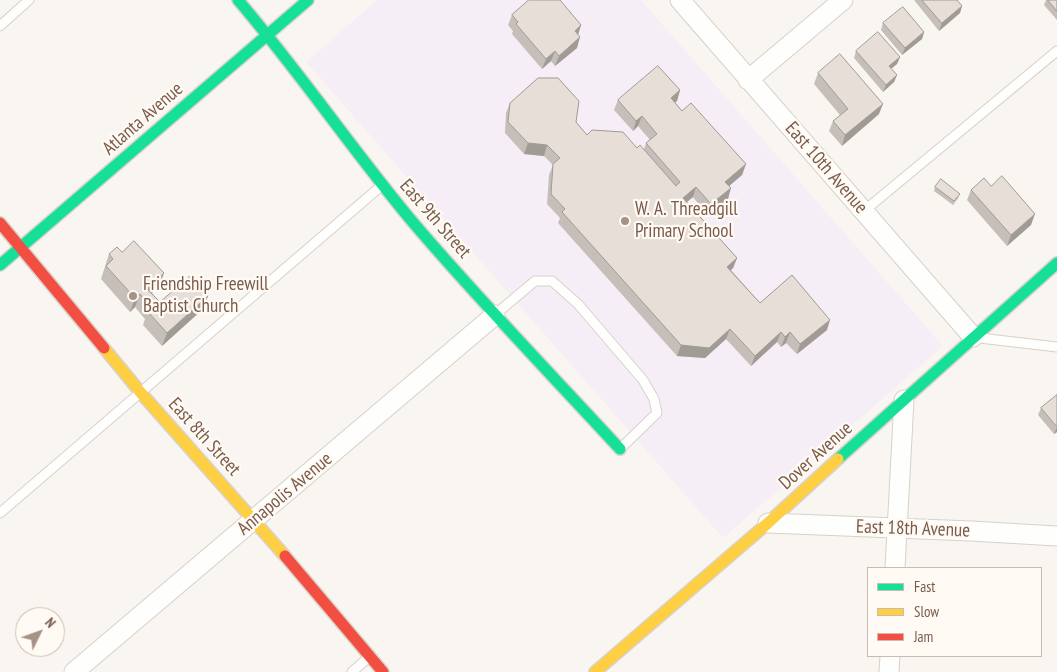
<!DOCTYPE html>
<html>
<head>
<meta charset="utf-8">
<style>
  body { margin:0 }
  #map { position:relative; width:1057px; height:672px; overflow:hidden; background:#f9f5f0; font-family:"PT Sans Narrow",sans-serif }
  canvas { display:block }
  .legend { position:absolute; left:867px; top:567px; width:175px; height:90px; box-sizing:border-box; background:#fffaf3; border:1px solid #cabbb1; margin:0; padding:6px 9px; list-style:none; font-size:15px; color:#7a5c4d }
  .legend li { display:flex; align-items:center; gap:10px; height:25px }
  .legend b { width:25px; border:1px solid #cabbb1 }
  .north { position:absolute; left:15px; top:607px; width:50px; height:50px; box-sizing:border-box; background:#fffaf3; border:1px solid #cabbb1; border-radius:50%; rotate:48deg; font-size:14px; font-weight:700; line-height:20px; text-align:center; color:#7a5c4d }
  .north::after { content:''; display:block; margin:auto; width:18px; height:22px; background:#a69286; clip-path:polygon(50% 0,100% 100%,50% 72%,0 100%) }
</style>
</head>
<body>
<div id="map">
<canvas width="1057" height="672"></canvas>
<ul class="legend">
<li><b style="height:6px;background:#16e098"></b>Fast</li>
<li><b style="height:6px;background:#ffcf43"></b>Slow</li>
<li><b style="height:6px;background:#f24e42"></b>Jam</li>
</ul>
<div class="north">N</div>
</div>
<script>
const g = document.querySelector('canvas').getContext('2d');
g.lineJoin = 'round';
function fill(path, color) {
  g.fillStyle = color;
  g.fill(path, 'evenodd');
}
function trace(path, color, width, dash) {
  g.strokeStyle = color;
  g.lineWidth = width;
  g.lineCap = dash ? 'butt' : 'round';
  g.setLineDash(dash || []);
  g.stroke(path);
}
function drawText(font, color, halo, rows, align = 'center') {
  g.font = font + ' "PT Sans Narrow",sans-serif';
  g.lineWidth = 4.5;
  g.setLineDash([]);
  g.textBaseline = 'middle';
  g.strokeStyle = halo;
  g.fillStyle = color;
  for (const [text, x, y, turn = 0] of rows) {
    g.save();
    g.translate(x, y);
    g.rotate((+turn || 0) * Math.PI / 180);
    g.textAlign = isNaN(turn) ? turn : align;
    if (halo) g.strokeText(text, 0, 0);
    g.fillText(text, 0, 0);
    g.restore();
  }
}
fill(new Path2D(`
  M 377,0 L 641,0 L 943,346 L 723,538 L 306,62 Z`), '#f6eef6');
const lane = new Path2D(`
  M 0,26 L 29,0
  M 864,211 L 1057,51
  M 497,313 L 535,281 L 552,281 L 578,304 L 643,380 L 654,399 L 657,413 L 621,448
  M 980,338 L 1057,347
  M 0,513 L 380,187
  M 352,672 L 368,658`);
const street = new Path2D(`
  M 680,0 L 973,337
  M 748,80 L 843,0
  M 768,523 L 971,531 L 1057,536
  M 895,568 L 904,400
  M 74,672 L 495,315
  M 889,672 L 890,656`);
const fast = new Path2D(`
  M 238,0 C 299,71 351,148 411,220 C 478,299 550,373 620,449
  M 0,265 L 308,0
  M 838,459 L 1057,263`);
const slow = new Path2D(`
  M 104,348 L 141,393 L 285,556
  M 595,672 L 768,523 L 838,459`);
const jam = new Path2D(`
  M 0,223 L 104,348
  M 285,556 L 383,672`);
trace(lane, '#d7d1cb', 11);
trace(street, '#d7d1cb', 21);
trace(fast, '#d9d2cb', 14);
trace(slow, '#d9d2cb', 14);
trace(jam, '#d9d2cb', 14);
trace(lane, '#fefefd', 9);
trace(street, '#fefefd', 19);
trace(fast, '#16e098', 11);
trace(slow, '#ffcf43', 11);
trace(jam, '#f24e42', 11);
fill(new Path2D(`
  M 914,0 L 957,0 L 962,6 L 960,13 L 939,31 Z
  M 1046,0 L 1057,0 L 1057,20 L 1044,5 Z
  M 512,15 L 581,25 L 578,34 L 577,48 L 555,66 L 551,61 L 542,69 L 512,34 L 513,31 L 508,25 Z
  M 883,23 L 924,32 L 922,39 L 902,55 L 881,30 Z
  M 856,51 L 900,57 L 897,64 L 891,69 L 897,75 L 894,82 L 883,92 L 854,58 Z
  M 818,73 L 879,114 L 842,146 L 829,131 L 833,121 L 840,115 L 814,84 Z
  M 680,90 L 677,101 L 675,102 L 682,111 L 746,164 L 742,175 L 729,186 L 728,199 L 707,215 L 693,197 L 687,202 L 737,258 L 733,268 L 731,270 L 760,303 L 827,330 L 797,354 L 786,343 L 781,347 L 777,342 L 751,366 L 726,339 L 705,358 L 677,356 L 558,223 L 560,218 L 547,204 L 549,175 L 553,165 L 544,156 L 524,154 L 505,133 L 506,113 L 510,103 L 576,122 L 587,135 L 644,149 L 646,143 L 650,140 L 638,126 L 633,131 L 614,110 L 618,100 Z
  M 935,187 L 959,197 L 953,205 L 934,191 Z
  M 971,190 L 1031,225 L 1007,246 L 967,200 Z
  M 122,252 L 159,287 L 152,293 L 160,302 L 208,296 L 203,309 L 162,346 L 143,325 L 145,319 L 135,307 L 130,312 L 101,279 L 109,254 Z
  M 1057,395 L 1057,432 L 1054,434 L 1038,415 L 1041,408 Z`), '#c6bfb9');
fill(new Path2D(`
  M 962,6 L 960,13 L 939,31 L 942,23 Z
  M 581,25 L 578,35 L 575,31 Z
  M 924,32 L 922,39 L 902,55 L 905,48 Z
  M 580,37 L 577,48 L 555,66 L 559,56 Z
  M 555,51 L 551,61 L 542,69 L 546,59 Z
  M 900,57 L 897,64 L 886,73 L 889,66 Z
  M 897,75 L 894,82 L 883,92 L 886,85 Z
  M 680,90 L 677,101 L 667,108 L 671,98 Z
  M 883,104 L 879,114 L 842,146 L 845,135 Z
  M 642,116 L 638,126 L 633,131 L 636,121 Z
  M 528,143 L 547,145 L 544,156 L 524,154 Z
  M 746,164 L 742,175 L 722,192 L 725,182 Z
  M 696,187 L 693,197 L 679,208 L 683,198 Z
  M 731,188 L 728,199 L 707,215 L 711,204 Z
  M 1035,214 L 1031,225 L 1007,246 L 1011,235 Z
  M 737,258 L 733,268 L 724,277 L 727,267 Z
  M 164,273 L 159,287 L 145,299 L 147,289 Z
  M 140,294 L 135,307 L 130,312 L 135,298 Z
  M 208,296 L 203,309 L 162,346 L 167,333 Z
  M 830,320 L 827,330 L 797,354 L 800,344 Z
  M 730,329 L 726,339 L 705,358 L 677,356 L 681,345 Z
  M 781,332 L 777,342 L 751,366 L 755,356 Z
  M 790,332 L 786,343 L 781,347 L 785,337 Z
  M 1057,427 L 1057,432 L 1054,434 Z`), '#a19b96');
const building = new Path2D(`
  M 529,0 L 560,0 L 581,25 L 575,31 L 580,37 L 559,56 L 555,51 L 546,59 L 516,24 L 518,22 L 512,15 Z
  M 922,0 L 957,0 L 962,6 L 942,23 Z
  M 1048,0 L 1057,0 L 1057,11 Z
  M 903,7 L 924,32 L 905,48 L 883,23 Z
  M 878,32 L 900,57 L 889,66 L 897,75 L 886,85 L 856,51 Z
  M 840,54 L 883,104 L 845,135 L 833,121 L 848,109 L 818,73 Z
  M 658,66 L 680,90 L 671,98 L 682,111 L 691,103 L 746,164 L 725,182 L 731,188 L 711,204 L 696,187 L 683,198 L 737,258 L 727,267 L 760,303 L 792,275 L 830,320 L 800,344 L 790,332 L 785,337 L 781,332 L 755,356 L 730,329 L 709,348 L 681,345 L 562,212 L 565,209 L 551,194 L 553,164 L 560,158 L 547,145 L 528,143 L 508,122 L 510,103 L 538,78 L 558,78 L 579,101 L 576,122 L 587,135 L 592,130 L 623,132 L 637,148 L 640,145 L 676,186 L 680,182 L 646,143 L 657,134 L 642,116 L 636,121 L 618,100 Z
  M 1002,176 L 1035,214 L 1011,235 L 971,190 L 984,178 L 991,186 Z
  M 941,179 L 960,194 L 954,201 L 935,187 Z
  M 134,241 L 164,273 L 147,289 L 160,302 L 190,276 L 208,296 L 167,333 L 148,312 L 152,308 L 140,294 L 135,298 L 106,266 L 113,259 L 109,254 L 117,247 L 122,252 Z
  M 1057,395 L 1057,427 L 1041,408 Z`);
fill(building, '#e6ded7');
trace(building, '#a19b96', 1);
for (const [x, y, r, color] of [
  [625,221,5,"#a69286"],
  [133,296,5,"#a69286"]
]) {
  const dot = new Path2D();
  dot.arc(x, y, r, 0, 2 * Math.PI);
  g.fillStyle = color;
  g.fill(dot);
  trace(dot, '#fffaf3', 2);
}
drawText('19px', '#7a5c4d', '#fffaf3', [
  ["Atlanta Avenue",143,119,-41],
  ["East 10th Avenue",826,168,49],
  ["East 9th Street",435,219,49],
  ["East 8th Street",204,437,48],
  ["Dover Avenue",816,456,-42],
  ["Annapolis Avenue",285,494,-40],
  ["East 18th Avenue",913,529,2]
]);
drawText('19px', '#7a5c4d', '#fffaf3', [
  ["W. A. Threadgill",635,210],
  ["Primary School",635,232],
  ["Friendship Freewill",143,285],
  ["Baptist Church",143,307]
], 'left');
</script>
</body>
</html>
